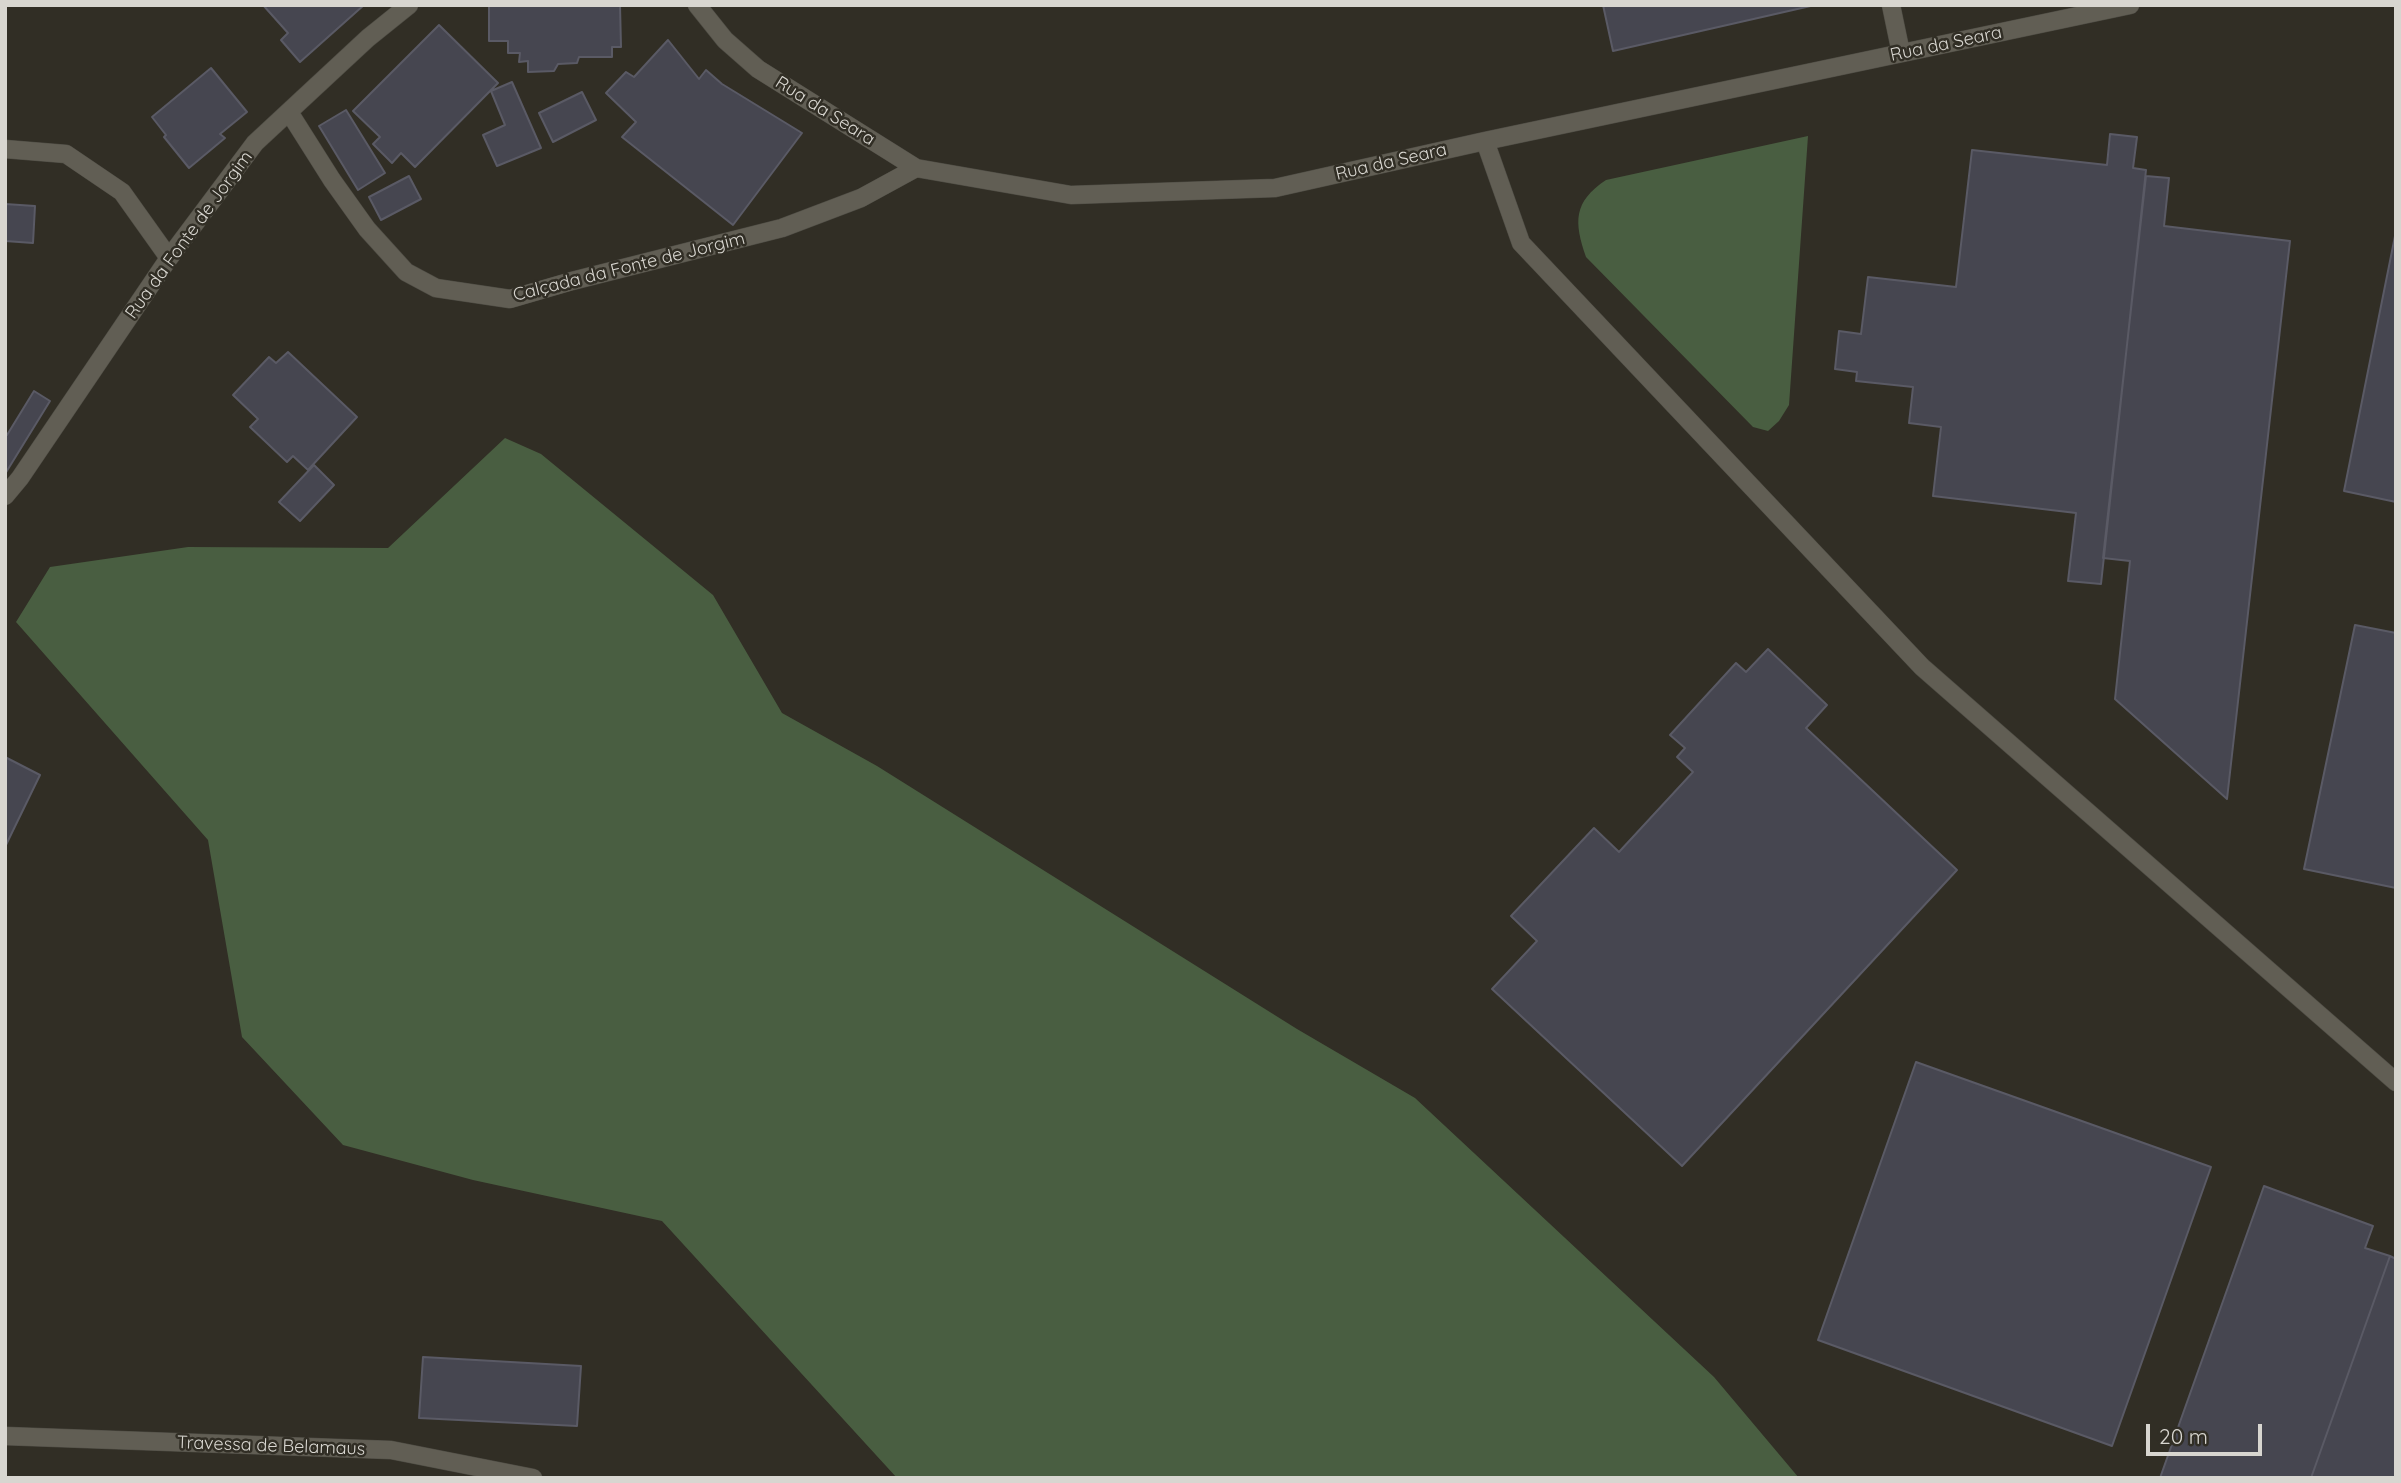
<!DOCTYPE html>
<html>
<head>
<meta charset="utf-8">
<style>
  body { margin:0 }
  #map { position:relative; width:2401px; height:1483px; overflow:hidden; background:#312e25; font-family:Quicksand,sans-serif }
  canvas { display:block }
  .frame { position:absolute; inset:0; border:7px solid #d8d6d0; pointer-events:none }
  .scale { position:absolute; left:2146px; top:1424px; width:116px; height:32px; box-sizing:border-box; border:4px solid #d8d6d0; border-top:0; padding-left:9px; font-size:21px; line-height:24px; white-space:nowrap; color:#d8d6d0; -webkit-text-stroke:5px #312e25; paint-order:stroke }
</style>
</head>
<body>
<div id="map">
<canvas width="2401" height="1483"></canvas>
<div class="frame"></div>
<div class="scale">20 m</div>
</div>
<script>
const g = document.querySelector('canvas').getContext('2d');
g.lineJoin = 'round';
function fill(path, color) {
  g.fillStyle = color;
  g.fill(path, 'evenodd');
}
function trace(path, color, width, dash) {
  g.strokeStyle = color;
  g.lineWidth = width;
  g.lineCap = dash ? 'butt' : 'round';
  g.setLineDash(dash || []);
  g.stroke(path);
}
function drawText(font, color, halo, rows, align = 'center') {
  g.font = font + ' Quicksand,sans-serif';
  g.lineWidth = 5;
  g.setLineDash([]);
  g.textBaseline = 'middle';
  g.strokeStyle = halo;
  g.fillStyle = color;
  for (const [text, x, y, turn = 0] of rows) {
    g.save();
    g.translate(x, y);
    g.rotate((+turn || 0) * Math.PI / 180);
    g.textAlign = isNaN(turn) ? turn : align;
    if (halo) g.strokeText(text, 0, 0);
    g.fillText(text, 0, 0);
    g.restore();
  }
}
fill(new Path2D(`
  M 1808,136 L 1789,405 L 1779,421 L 1768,431 L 1753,427 L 1586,257 C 1574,222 1573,202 1606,180 Z
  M 505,438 L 541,454 L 713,595 L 782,713 L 877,766 L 1297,1029 L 1415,1098 L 1714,1377 L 1799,1478 L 897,1478 L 662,1221 L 473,1180 L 343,1145 L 242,1037 L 208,840 L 16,622 L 50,567 L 188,547 L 388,548 Z`), '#495e41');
const building = new Path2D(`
  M 263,5 L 364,5 L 300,62 L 281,40 L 288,33 Z
  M 489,5 L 620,5 L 621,47 L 612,47 L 612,57 L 579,57 L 577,63 L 558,64 L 554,71 L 528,72 L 528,61 L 519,62 L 520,53 L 508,53 L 508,41 L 489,41 Z
  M 1603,5 L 1815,5 L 1613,51 Z
  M 439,25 L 498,83 L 415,167 L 401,153 L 392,163 L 373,144 L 380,137 L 353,111 Z
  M 668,40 L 699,79 L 706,70 L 722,84 L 802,133 L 733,225 L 622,137 L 636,122 L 606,93 L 626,72 L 634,77 Z
  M 211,68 L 247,112 L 220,134 L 225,138 L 189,168 L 164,137 L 166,135 L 152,117 Z
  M 512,82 L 541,148 L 497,166 L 483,135 L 505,125 L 491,91 Z
  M 582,92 L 596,120 L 553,142 L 539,113 Z
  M 346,110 L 385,173 L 358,190 L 319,126 Z
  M 2110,134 L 2137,137 L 2133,168 L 2146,170 L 2101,584 L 2068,581 L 2076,513 L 1933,496 L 1941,427 L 1909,423 L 1913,387 L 1856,381 L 1857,372 L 1835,369 L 1839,331 L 1861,334 L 1868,277 L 1956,287 L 1972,150 L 2107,165 Z
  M 409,176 L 421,199 L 381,220 L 369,197 Z
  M 2146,176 L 2169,178 L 2164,226 L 2290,241 L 2227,799 L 2115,699 L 2130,561 L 2103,558 Z
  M 5,204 L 35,206 L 33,243 L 5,241 Z
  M 2396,231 L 2396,502 L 2344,491 Z
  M 288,352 L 357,417 L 308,470 L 293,456 L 287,462 L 250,427 L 258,419 L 233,395 L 269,357 L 276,363 Z
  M 34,391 L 50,401 L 5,474 L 5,434 L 7,435 Z
  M 314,465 L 334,485 L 300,521 L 279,502 Z
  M 2355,625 L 2396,633 L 2396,888 L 2304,869 Z
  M 1768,649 L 1827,705 L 1806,728 L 1957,870 L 1682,1166 L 1492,989 L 1537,941 L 1511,916 L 1594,828 L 1619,852 L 1693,772 L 1677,757 L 1685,748 L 1670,735 L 1736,663 L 1746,672 Z
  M 5,757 L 40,775 L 5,847 Z
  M 1916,1062 L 2211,1167 L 2112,1446 L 1818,1340 Z
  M 2264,1186 L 2373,1226 L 2365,1248 L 2390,1256 L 2311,1478 L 2160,1478 Z
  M 2390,1256 L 2396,1259 L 2396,1478 L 2311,1478 Z
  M 423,1357 L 581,1366 L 577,1426 L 419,1418 Z`);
fill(building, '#464650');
trace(building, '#5a5a65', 2);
const minor = new Path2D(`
  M 697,5 L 725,40 L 758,69 L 916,168 L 1071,195 L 1275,188 L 1485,141 L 2130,5
  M 1891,5 L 1901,53
  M 289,112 L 332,180 L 367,229 L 406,272 L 436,288 L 510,299 L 572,281 L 782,228 L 861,198 L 916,168
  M 1485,141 L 1521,243 L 1922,667 L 2396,1082
  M 5,149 L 66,154 L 122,192 L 169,258
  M 5,496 L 20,478 L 169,258 L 255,143 L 368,38 L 409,5
  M 5,1436 L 391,1450 L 533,1478`);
trace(minor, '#4e4c44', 19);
trace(minor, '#615e54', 18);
drawText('18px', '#d8d6d0', '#312e25', [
  ["Rua da Seara",1946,44,-12],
  ["Rua da Seara",825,111,32],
  ["Rua da Seara",1391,162,-13],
  ["Rua da Fonte de Jorgim",189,235,-54],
  ["Calçada da Fonte de Jorgim",629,267,-14],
  ["Travessa de Belamaus",271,1446,2]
]);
</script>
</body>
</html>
